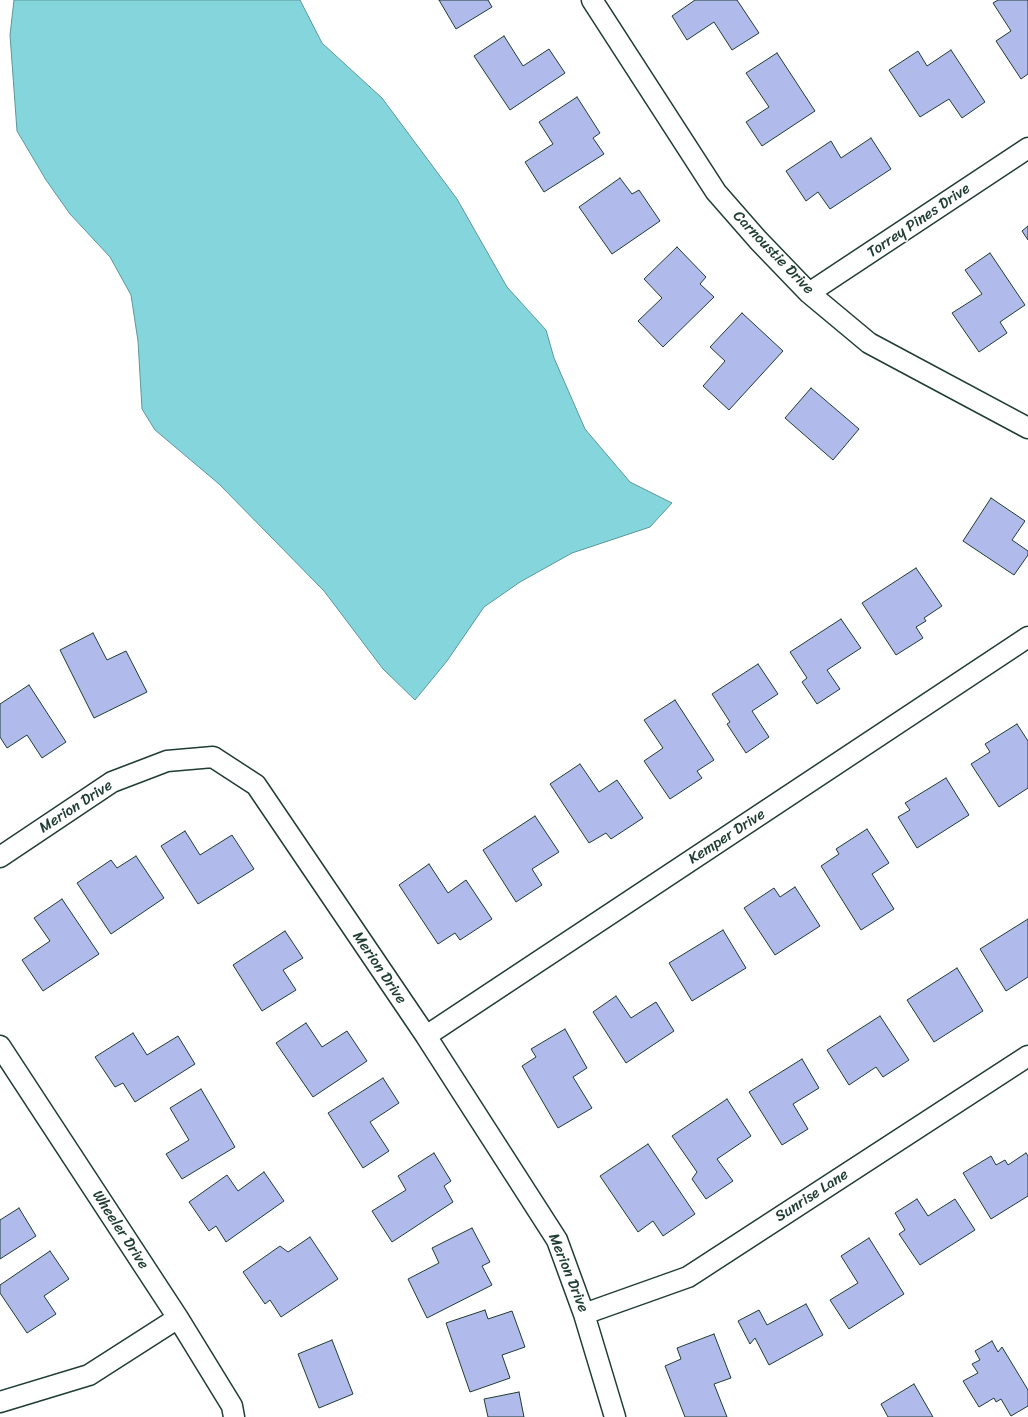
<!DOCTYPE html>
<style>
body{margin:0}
canvas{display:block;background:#fff}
</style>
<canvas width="1028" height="1417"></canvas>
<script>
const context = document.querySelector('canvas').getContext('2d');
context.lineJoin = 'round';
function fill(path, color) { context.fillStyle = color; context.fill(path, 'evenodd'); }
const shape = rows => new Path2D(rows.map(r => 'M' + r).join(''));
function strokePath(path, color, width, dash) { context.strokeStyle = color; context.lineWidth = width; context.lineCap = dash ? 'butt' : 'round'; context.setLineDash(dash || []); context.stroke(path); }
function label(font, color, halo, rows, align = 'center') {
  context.font = font + ' Sriracha,sans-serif'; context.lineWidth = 3; context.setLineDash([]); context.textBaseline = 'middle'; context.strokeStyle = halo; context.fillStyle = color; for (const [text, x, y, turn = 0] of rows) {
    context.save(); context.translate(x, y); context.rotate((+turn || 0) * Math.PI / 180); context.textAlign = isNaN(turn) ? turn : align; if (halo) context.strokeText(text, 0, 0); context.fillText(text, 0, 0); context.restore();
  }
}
const water = shape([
 [14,0,300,0,322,43,382,98,457,199,507,287,546,330,554,358,585,429,630,482,672,503,650,527,572,553,520,582,484,607,447,661,415,700,383,669,324,591,219,484,155,430,142,409,138,341,131,295,110,257,70,214,46,180,17,131,10,35,14,0]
]);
const building = shape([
 [439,0,488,0,492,7,456,29,439,0],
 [695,0,737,0,759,33,732,50,714,22,687,40,672,16,695,0],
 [998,0,1028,0,1028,74,1021,79,996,41,1011,31,993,3,998,0],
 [504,36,523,66,549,49,565,73,510,110,474,56,504,36],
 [951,50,985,102,962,118,949,99,920,117,889,70,918,51,927,66,951,50],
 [777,53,815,111,762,146,746,122,769,107,746,73,777,53],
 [577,97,600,133,593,138,604,154,544,192,525,162,553,144,539,122,577,97],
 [871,138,891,169,830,209,818,192,806,201,786,171,831,141,841,158,871,138],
 [620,178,632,194,639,190,660,221,612,254,579,207,620,178],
 [1028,226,1028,240,1022,231,1028,226],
 [677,247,706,277,700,284,714,297,663,347,638,321,662,298,644,279,677,247],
 [990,253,1025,305,1000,322,1007,333,979,352,952,313,982,294,965,270,990,253],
 [742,313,783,351,729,410,703,386,725,361,710,347,742,313],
 [811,388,859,429,833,460,785,418,811,388],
 [991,498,1025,521,1012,540,1028,551,1028,555,1014,575,963,541,991,498],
 [916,568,942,606,924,618,926,621,916,627,923,638,896,655,862,603,916,568],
 [841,619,861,648,827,670,840,689,817,704,802,682,807,678,790,652,841,619],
 [93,633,107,660,126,651,147,692,94,718,60,650,93,633],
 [758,664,778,694,752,711,769,737,746,753,727,724,730,722,712,694,758,664],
 [29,685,66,742,42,758,27,735,7,748,0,737,0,704,29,685],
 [675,700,714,760,697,771,702,778,670,799,644,761,663,748,644,720,675,700],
 [1017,724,1028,741,1028,788,999,807,971,764,990,752,985,744,1017,724],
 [580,764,599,792,617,780,643,818,611,839,606,833,589,843,550,784,580,764],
 [946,778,969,815,917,848,898,817,910,810,905,803,946,778],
 [535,816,559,852,532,869,542,885,516,902,483,850,535,816],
 [867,829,889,863,872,874,894,909,861,930,821,866,839,854,836,849,867,829],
 [185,831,200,855,232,835,254,869,198,904,161,846,185,831],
 [136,856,164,898,111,934,77,883,111,860,117,868,136,856],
 [429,864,448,893,466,880,492,919,460,940,455,933,438,944,399,885,429,864],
 [795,887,820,926,775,955,744,908,774,888,780,897,795,887],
 [62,899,99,954,43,991,22,960,50,941,34,918,62,899],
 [1028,919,1028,977,1006,991,980,949,1028,919],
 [723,930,746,968,692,1001,669,963,723,930],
 [285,931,303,958,283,970,296,990,262,1011,233,965,285,931],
 [957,968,983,1011,934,1042,907,1000,957,968],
 [616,996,631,1018,656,1002,674,1031,626,1063,593,1012,616,996],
 [880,1016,909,1060,883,1077,876,1067,849,1085,827,1050,880,1016],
 [306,1023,322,1047,347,1031,367,1061,313,1097,276,1043,306,1023],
 [565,1029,587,1068,573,1077,592,1108,558,1128,522,1066,536,1057,531,1049,565,1029],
 [133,1033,147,1055,178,1036,195,1064,135,1102,123,1083,115,1087,95,1057,133,1033],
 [802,1059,819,1088,793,1104,808,1129,782,1145,749,1092,802,1059],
 [383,1078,399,1103,370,1122,389,1151,363,1168,328,1113,383,1078],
 [201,1089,235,1147,182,1179,166,1154,189,1140,170,1108,201,1089],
 [727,1099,751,1136,717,1159,733,1181,706,1199,692,1179,697,1172,672,1136,727,1099],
 [648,1144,695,1214,663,1236,653,1221,638,1232,600,1176,648,1144],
 [434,1153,451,1181,444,1186,453,1202,392,1242,372,1211,406,1190,398,1176,434,1153],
 [1026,1153,1028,1156,1028,1196,991,1219,963,1173,991,1156,996,1165,1005,1160,1008,1165,1026,1153],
 [264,1172,284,1201,226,1242,216,1226,209,1231,189,1202,227,1175,238,1191,264,1172],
 [917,1199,928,1216,955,1199,975,1230,920,1265,899,1234,905,1230,895,1213,917,1199],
 [19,1208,36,1236,0,1259,0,1220,19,1208],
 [472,1228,490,1262,482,1266,492,1285,427,1318,408,1279,439,1263,432,1248,472,1228],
 [310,1237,338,1279,281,1317,270,1300,265,1304,243,1272,280,1246,288,1252,310,1237],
 [869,1238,904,1294,849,1329,830,1300,858,1283,841,1256,869,1238],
 [50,1251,69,1279,44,1296,56,1314,27,1333,0,1293,0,1285,50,1251],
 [806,1304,823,1335,769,1365,755,1338,750,1344,738,1321,759,1310,767,1325,806,1304],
 [485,1310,488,1319,512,1311,525,1347,502,1355,510,1378,470,1392,446,1323,485,1310],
 [714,1334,731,1378,714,1384,727,1417,685,1417,665,1366,681,1359,677,1348,714,1334],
 [332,1340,353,1394,319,1408,298,1354,332,1340],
 [992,1341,998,1352,1002,1347,1028,1390,1028,1406,1011,1416,1001,1399,996,1402,994,1398,979,1407,963,1381,978,1373,972,1364,980,1360,975,1351,992,1341],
 [914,1384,933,1417,888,1417,881,1404,914,1384],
 [519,1392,524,1417,488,1417,484,1399,519,1392]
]);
const minor = shape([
 [592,0,716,192,758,240,809,293,869,343,1028,428],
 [809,293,1028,148],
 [0,857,112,782,167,761,213,757,256,785,426,1036,557,1240,584,1314,615,1417],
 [426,1036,1028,637],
 [0,1046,178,1318,232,1406,234,1417],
 [584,1314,688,1277,1028,1056],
 [0,1402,89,1375,178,1318]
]);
const streetNames = [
 ["Torrey Pines Drive",919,221,-34],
 ["Carnoustie Drive",773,253,46],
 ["Merion Drive",76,807,-33],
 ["Kemper Drive",727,837,-33],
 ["Merion Drive",379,968,56],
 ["Sunrise Lane",812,1196,-33],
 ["Wheeler Drive",120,1230,57],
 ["Merion Drive",568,1273,68]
];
fill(water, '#84d5dc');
strokePath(water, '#5c9899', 1);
fill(building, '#b0bbec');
strokePath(building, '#1f3d34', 1);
strokePath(minor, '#1f3d34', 23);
strokePath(minor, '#fff', 20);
label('15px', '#1f3d34', '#fff', streetNames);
</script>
